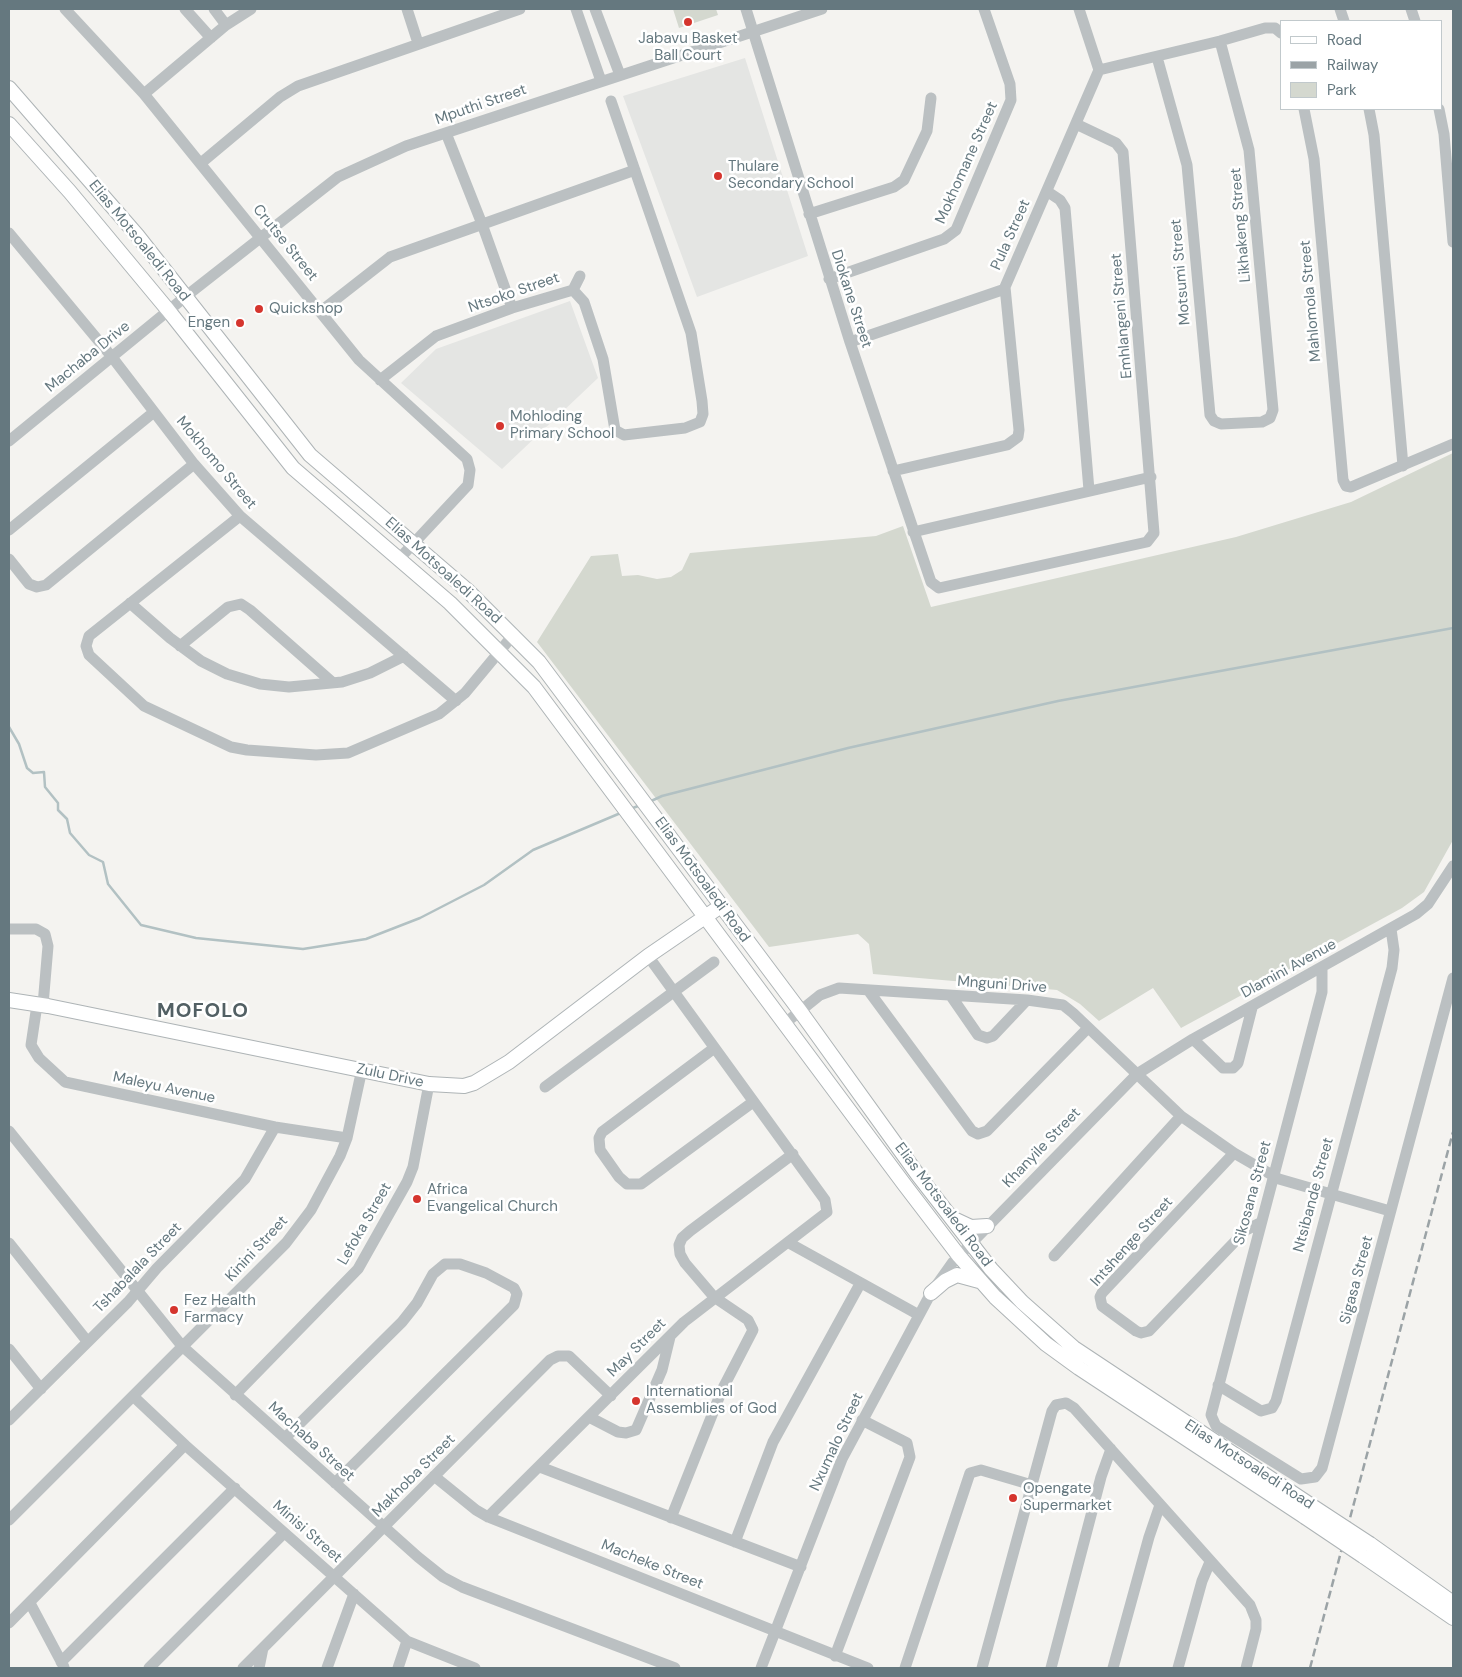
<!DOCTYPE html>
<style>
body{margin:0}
#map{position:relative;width:1462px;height:1677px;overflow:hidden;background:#f4f3f0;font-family:"DM Sans",sans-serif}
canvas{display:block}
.frame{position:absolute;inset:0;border:10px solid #65787f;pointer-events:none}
.legend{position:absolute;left:1280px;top:20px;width:162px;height:90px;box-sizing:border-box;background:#fff;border:1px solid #c1c9cc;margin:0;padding:6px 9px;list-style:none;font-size:15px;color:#65787f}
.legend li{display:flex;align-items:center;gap:10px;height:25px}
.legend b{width:25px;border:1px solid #c1c9cc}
</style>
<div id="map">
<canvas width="1462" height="1677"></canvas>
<div class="frame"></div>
<ul class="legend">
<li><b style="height:6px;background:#fff"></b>Road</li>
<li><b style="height:6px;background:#9ba3a6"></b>Railway</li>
<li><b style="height:14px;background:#d4d8cf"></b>Park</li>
</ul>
</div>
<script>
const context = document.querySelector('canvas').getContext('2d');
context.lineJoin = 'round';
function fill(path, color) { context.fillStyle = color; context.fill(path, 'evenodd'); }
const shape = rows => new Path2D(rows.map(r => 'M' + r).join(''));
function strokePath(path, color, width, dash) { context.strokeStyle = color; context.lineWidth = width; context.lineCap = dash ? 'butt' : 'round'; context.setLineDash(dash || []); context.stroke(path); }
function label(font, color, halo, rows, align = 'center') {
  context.font = font + ' "DM Sans",sans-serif'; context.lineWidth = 5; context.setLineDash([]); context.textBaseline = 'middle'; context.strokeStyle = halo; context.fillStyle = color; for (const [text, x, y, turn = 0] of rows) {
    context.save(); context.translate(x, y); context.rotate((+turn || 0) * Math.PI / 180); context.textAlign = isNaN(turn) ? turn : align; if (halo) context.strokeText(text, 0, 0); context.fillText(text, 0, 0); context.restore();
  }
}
const built = shape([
 [745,58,808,256,697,297,623,96],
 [570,301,598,378,502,469,401,383,436,349]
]);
const green = shape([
 [673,9,716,9,718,15,679,28],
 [1453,453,1453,840,1424,892,1402,908,1181,1028,1153,988,1099,1021,1080,1004,1057,990,873,974,869,944,858,934,769,947,537,642,591,556,618,554,622,576,638,575,657,579,671,577,682,570,690,553,876,536,903,526,931,607,1236,537,1351,502]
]);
const stream = shape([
 [9,727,19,744,27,768,33,773,44,772,45,787,58,803,58,810,67,819,70,833,89,855,103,862,108,884,141,925,196,938,303,949,366,939,420,918,484,885,533,850,623,812],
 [649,802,662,796,848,748,1058,701,1453,628],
 [630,809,641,805]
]);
const minor = shape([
 [65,9,144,94,359,360,467,459,470,470,468,485,399,559],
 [185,9,211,38],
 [214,9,226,25],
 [407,9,418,43],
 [576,9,601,81],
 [595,9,620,75],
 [746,9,850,342,931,582,939,588,1147,542,1154,533,1123,152,1116,143,1076,124],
 [1340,9,1344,21],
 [1411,9,1415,21],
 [1157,57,1187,165,1210,415,1214,421,1221,424,1262,422,1270,418,1273,410,1249,150,1220,41],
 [1099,70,1220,41,1265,28,1275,28,1281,33],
 [144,94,226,25,251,9],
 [1304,109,1314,159,1343,480,1346,486,1351,487,1453,444],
 [1369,109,1374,135,1403,466],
 [1439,109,1444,134,1453,242],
 [446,133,482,224,512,308],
 [201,163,280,97,298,86,520,9],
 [1048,192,1060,200,1065,208,1089,490],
 [809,214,894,187,904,180,927,131,931,98],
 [9,233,112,357,194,464,240,516,456,701],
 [829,279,944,239,956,230,1011,100,1010,84,984,9],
 [573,290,580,276],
 [321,311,390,257,635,170],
 [850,342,1005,289],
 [380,380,436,336,512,308,573,290,584,302,603,359,615,430,624,435,685,428,700,422,703,414,702,401,691,333,611,101],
 [9,441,185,297,338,177,406,146,822,9],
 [893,471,1007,445,1018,437,1019,430,1005,287,1099,70,1079,9],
 [240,516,89,636,86,646,89,655,144,706,231,747,247,750,316,755,348,753,439,714,465,693,514,634],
 [9,530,154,412],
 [913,532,1151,477],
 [9,559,29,584,37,587,46,585,194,464],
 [130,603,170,638,201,661,227,674,260,684,289,687,342,682,370,673,404,656],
 [180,646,228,607,241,604,250,610,333,683],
 [9,929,36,929,45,934,48,946,43,1005],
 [1322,968,1322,992,1211,1415,1216,1426,1301,1479,1315,1477,1322,1468,1453,978],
 [868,990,972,1131,978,1134,987,1131,1088,1028],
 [951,996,978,1035,987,1038,993,1036,1027,1000],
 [37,1005,31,1045,39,1058,65,1082,275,1127,347,1138],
 [784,1024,820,995,839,988,1027,1000,1063,1005,1073,1013,1181,1116,1234,1153,1279,1179,1390,1211],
 [1193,1039,1223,1068,1233,1068,1238,1063,1252,1008],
 [713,1049,602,1132,599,1138,600,1150,619,1177,627,1184,641,1184,753,1102],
 [545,1087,714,962],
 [9,1131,182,1346,418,1557,443,1577,462,1587,675,1668],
 [1234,1153,1102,1293,1100,1297,1102,1306,1136,1331,1141,1333,1149,1331,1246,1230,1260,1223],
 [9,1243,87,1341],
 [789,1243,919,1315],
 [1054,1256,1181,1116],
 [9,1349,41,1389],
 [1218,1385,1261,1411,1272,1408,1276,1401,1392,968,1394,950,1391,929],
 [235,1395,358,1269,407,1182,413,1167,429,1084],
 [133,1396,185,1445,407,1641,475,1668],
 [589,1417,618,1432,626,1433,636,1430,662,1370,670,1337],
 [9,1420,128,1302,157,1268,245,1179,275,1127],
 [285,1438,402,1322,417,1303,433,1274,445,1264,460,1264,486,1273,514,1288,517,1294,514,1305,335,1483],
 [540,1467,801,1567],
 [434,1476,476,1510,488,1517,868,1668],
 [488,1517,684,1322,827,1212,825,1200,648,956],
 [671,1518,722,1390,753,1330,748,1320,714,1297,685,1263,680,1254,679,1245,682,1238,690,1231,793,1154],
 [9,1520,286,1243,311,1210,340,1156,347,1138,362,1069],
 [735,1542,773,1442,860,1284],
 [30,1603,64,1667],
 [9,1623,185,1445],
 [835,1656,910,1457,907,1443,862,1420],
 [61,1662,235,1488],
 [149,1668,284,1533],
 [243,1668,550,1360,558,1356,569,1356,611,1396],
 [259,1668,263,1648],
 [327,1668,354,1594],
 [398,1668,407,1641],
 [761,1668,842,1459,931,1293,953,1262,1137,1074,1193,1039,1416,914,1428,904,1453,866],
 [905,1668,970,1473,981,1470,1032,1485],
 [982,1668,1052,1411,1056,1405,1066,1403,1074,1408,1250,1605,1256,1620,1256,1629,1246,1668],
 [1051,1668,1101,1477,1111,1449],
 [1113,1668,1149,1537,1160,1505],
 [1178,1668,1202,1581,1210,1562]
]);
const major = shape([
 [9,88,137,235,310,455,467,590,539,662,800,1011,918,1175,991,1269,1022,1302,1074,1348,1312,1506],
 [9,124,70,192,168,310,293,468,450,603,534,687,904,1184,959,1256,995,1297,1046,1344,1079,1368,1305,1517],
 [9,1000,48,1006,429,1084,464,1086,474,1083,509,1062,648,956,721,906],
 [954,1219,971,1227,987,1226],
 [931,1293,945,1281,957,1275,979,1281],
 [1370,1544,1453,1603],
 [1363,1556,1453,1618]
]);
const rail = shape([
 [1310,1668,1453,1132]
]);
const majorBridge = shape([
 [1312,1506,1370,1544],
 [1305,1517,1363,1556]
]);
const markers = [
 [688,22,5,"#d5352e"],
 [718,176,5,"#d5352e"],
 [259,309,5,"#d5352e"],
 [240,323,5,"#d5352e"],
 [500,426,5,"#d5352e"],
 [417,1199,5,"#d5352e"],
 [174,1310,5,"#d5352e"],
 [636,1401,5,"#d5352e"],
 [1013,1498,5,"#d5352e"]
];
const poiNames = [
 ["Jabavu Basket",688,39,"center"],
 ["Ball Court",688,56,"center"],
 ["Thulare",728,167],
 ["Secondary School",728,184],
 ["Quickshop",269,309],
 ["Engen",230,323,"right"],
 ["Mohloding",510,417],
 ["Primary School",510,434],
 ["Africa",427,1190],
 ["Evangelical Church",427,1207],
 ["Fez Health",184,1301],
 ["Farmacy",184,1318],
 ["International",646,1392],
 ["Assemblies of God",646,1409],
 ["Opengate",1023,1489],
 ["Supermarket",1023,1506]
];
const streetNames = [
 ["Mputhi Street",481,105,-19],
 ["Mokhomane Street",967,163,-66],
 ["Likhakeng Street",1241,225,-95],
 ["Pula Street",1011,235,-66],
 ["Elias Motsoaledi Road",139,241,51],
 ["Crutse Street",285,243,51],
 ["Motsumi Street",1181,272,-95],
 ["Ntsoko Street",514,293,-19],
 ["Diokane Street",851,299,72],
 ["Mahlomola Street",1311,301,-95],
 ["Emhlangeni Street",1122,316,-95],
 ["Machaba Drive",88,357,-39],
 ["Mokhomo Street",216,463,50],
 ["Elias Motsoaledi Road",443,571,42],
 ["Elias Motsoaledi Road",702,880,54],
 ["Dlamini Avenue",1289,969,-29],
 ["Mnguni Drive",1002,985,4],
 ["Zulu Drive",390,1076,12],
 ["Maleyu Avenue",164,1088,12],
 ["Khanyile Street",1042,1148,-46],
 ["Sikosana Street",1253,1193,-75],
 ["Ntsibande Street",1314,1195,-75],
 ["Elias Motsoaledi Road",943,1205,53],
 ["Lefoka Street",365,1224,-60],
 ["Intshenge Street",1132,1242,-48],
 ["Kinini Street",257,1249,-47],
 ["Tshabalala Street",138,1268,-46],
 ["Sigasa Street",1357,1280,-75],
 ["May Street",637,1348,-45],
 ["Machaba Street",311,1442,42],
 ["Nxumalo Street",837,1442,-65],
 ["Elias Motsoaledi Road",1249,1465,33],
 ["Makhoba Street",414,1476,-45],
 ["Minisi Street",307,1532,41],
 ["Macheke Street",652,1565,22]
];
const districtNames = [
 ["MOFOLO",203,1012]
];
fill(built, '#e4e5e3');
fill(green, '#d4d8cf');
strokePath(stream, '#b2c1c3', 2.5);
strokePath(major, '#aeb4b6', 16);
strokePath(minor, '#bbc0c2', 11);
strokePath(major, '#fff', 14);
strokePath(rail, '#9ba3a6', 2.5, [8, 4]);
strokePath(majorBridge, '#aeb4b6', 16, []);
strokePath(majorBridge, '#fff', 14);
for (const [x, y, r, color] of markers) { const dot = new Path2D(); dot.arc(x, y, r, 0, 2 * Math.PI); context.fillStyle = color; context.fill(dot); strokePath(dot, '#fff', 2); }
label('15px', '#65787f', '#fff', poiNames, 'left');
label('15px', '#65787f', '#fff', streetNames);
context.letterSpacing = '1px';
label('bold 20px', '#526064', '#fff', districtNames);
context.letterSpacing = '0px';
</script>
